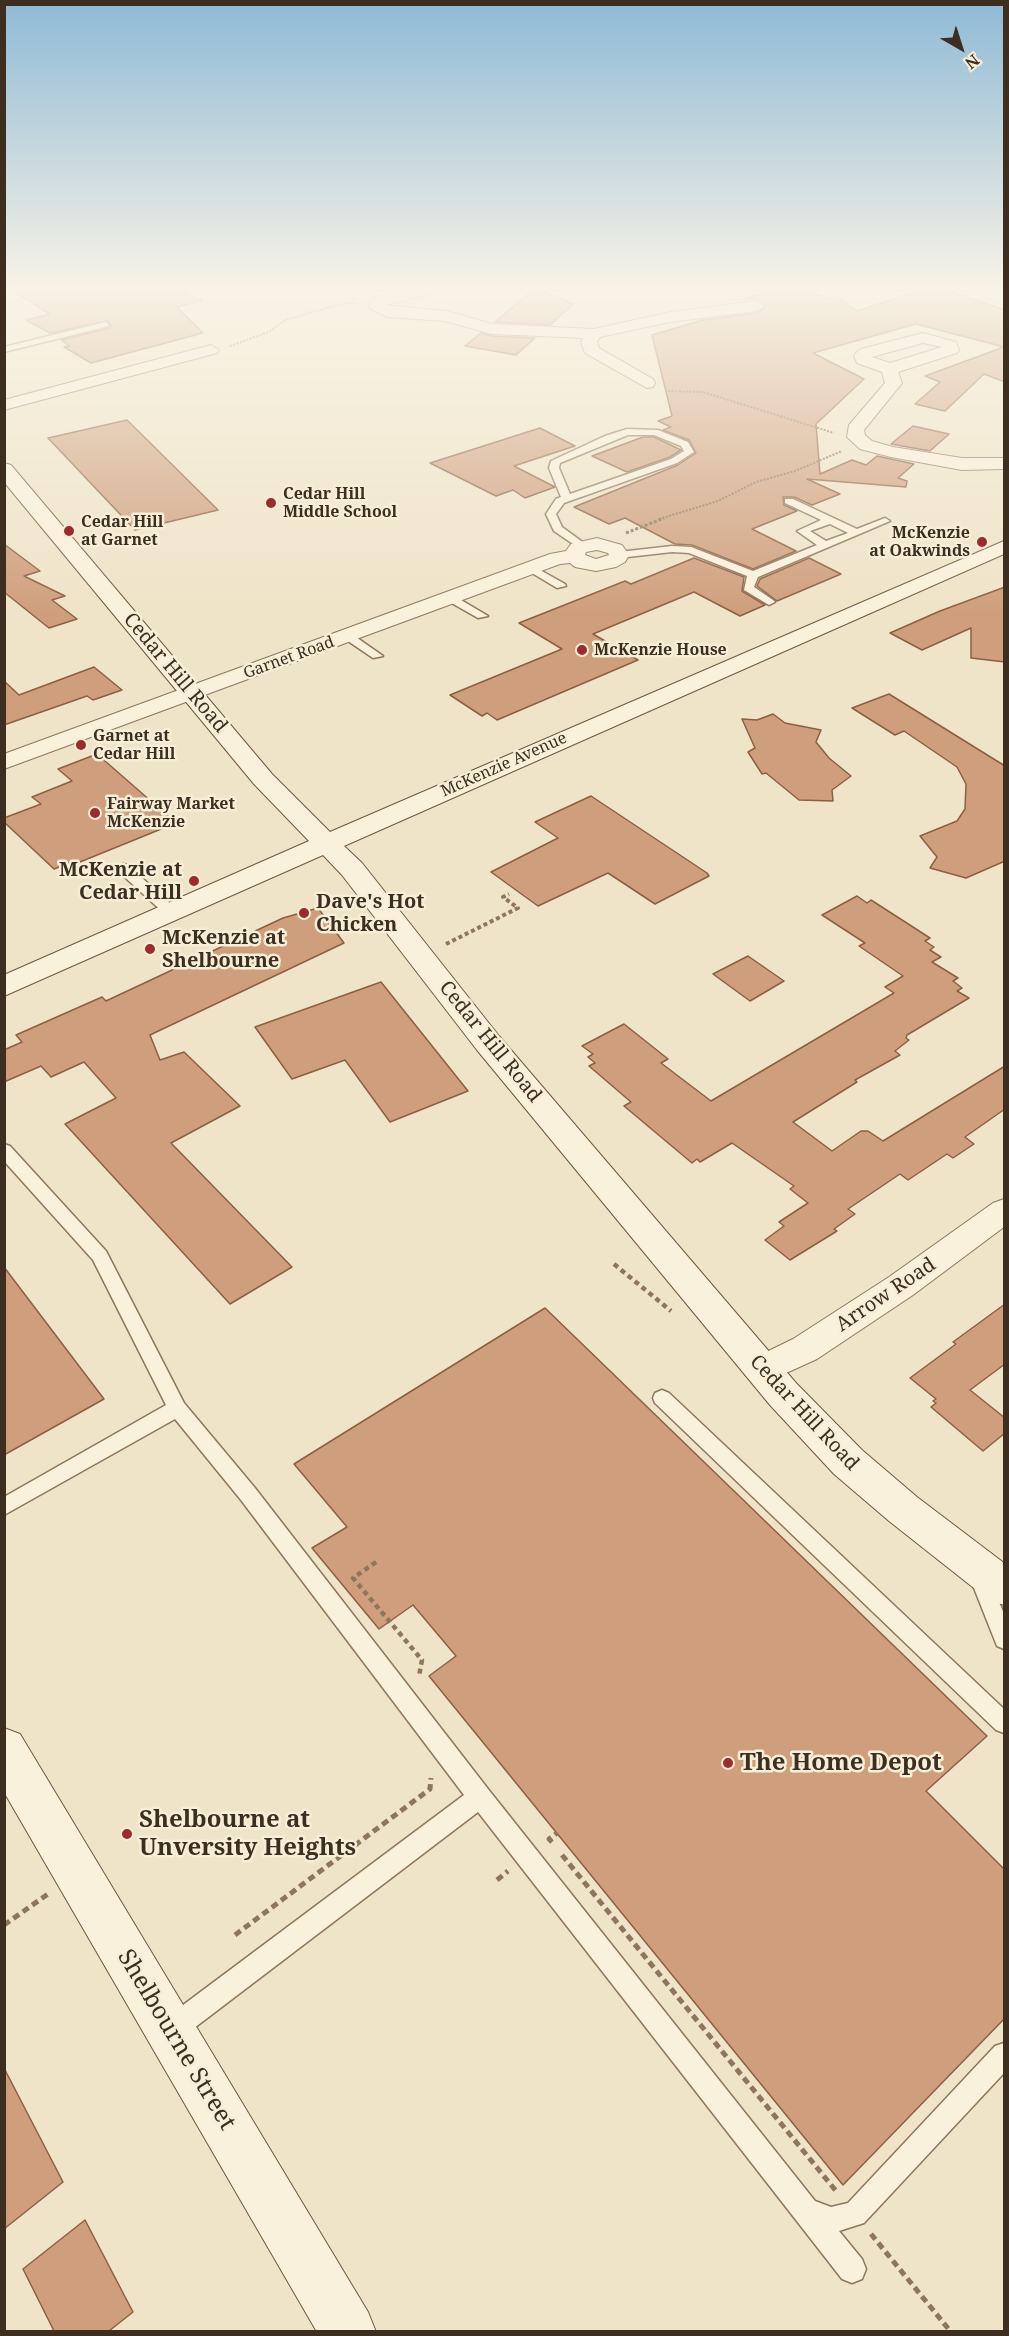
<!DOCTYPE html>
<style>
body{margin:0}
#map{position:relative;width:1009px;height:2336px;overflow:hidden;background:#f0e4c8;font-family:"Noto Serif",serif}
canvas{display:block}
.frame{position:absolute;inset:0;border:6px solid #3d2e20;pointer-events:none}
.north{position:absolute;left:931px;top:18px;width:60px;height:60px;-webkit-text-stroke:4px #f7eed8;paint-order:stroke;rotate:141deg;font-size:16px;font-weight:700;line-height:24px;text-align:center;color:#3d2e20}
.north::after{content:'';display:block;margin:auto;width:21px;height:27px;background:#3d2e20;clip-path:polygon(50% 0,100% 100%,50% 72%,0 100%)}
</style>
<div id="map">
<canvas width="1009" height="2336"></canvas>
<div class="frame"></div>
<div class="north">N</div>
</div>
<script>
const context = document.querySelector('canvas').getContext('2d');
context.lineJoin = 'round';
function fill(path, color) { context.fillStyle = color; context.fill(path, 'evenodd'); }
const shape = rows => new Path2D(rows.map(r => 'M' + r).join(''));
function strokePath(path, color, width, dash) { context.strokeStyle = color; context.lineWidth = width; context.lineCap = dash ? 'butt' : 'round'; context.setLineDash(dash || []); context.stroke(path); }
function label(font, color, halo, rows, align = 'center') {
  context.font = font + ' "Noto Serif",serif'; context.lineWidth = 5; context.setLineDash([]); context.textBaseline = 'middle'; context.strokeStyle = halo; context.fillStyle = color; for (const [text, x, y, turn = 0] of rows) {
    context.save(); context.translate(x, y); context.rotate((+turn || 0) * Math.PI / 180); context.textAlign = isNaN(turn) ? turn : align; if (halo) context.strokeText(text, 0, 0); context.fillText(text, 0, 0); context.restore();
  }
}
const building = shape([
 [4,285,168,285,202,301,177,307,203,333,91,363,64,347,70,346,61,340,110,328,111,326,108,321,50,333,26,320,50,314,4,285],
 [789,285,826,298,837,297,857,311,934,286,1005,310,1005,382,984,374,945,411,915,404,940,382,925,376,1004,347,916,324,813,353,864,379,816,424,820,474,852,460,866,465,877,456,914,464,898,478,907,481,906,487,807,479,840,494,812,505,794,497,783,497,784,505,797,511,752,529,796,551,753,569,692,545,675,544,625,518,609,524,574,507,678,465,696,453,689,440,663,430,671,427,658,421,672,416,652,335,703,320,757,313,765,308,765,304,757,299,743,299,789,285],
 [535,288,573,304,550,325,495,322,535,288],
 [481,333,492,336,535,338,516,355,465,346,481,333],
 [127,420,218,510,135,530,48,438,127,420],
 [913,426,949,434,930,451,891,444,913,426],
 [540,428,575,446,514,466,555,487,525,498,513,490,496,496,430,463,540,428],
 [643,437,654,437,681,450,670,457,627,472,592,456,643,437],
 [4,544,40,571,24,576,65,596,52,600,77,619,49,628,4,592,4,544],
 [694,558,744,577,742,591,765,605,740,616,694,592,593,634,638,660,497,720,487,713,482,716,450,695,562,649,519,623,625,581,631,584,694,558],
 [809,558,841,574,777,601,757,586,760,579,809,558],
 [1005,587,1005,662,971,658,971,628,922,650,890,633,940,611,1005,587],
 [94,667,122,690,93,700,87,696,4,725,4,681,19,695,94,667],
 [889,694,1005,766,1005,861,966,878,930,868,937,857,920,836,957,821,965,809,966,784,957,767,904,731,895,735,852,708,889,694],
 [773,714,785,723,821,730,816,742,829,758,851,776,832,790,833,801,799,800,766,773,762,774,748,752,755,748,742,719,757,720,773,714],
 [97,754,176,823,75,864,72,862,54,869,4,822,4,818,41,804,32,797,72,781,58,769,97,754],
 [591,796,707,873,709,876,655,904,608,873,538,906,491,872,558,838,535,822,591,796],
 [857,896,867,903,871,900,930,938,925,941,934,947,930,950,941,957,932,962,958,978,953,981,962,988,957,991,969,998,907,1035,906,1038,909,1040,895,1051,900,1055,855,1080,857,1082,793,1122,832,1151,861,1131,868,1131,883,1141,1005,1066,1005,1109,965,1137,974,1144,953,1158,947,1154,908,1180,900,1174,848,1209,855,1214,834,1229,837,1231,790,1260,765,1240,784,1226,779,1222,808,1203,790,1189,794,1186,732,1143,700,1162,697,1159,692,1163,624,1106,631,1102,589,1066,595,1063,588,1057,593,1054,582,1046,624,1024,668,1059,661,1063,711,1101,894,993,885,987,903,976,859,946,865,943,822,915,857,896],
 [318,908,344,943,150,1035,160,1060,184,1052,240,1106,171,1143,292,1267,230,1304,65,1124,116,1098,84,1062,51,1077,41,1066,4,1082,4,1050,22,1042,16,1035,102,997,106,1001,283,918,318,908],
 [748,956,784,981,750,1001,713,974,748,956],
 [381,982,468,1091,390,1122,345,1060,292,1079,255,1027,381,982],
 [4,1267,104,1399,4,1455,4,1267],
 [1005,1304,1005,1364,970,1390,1005,1418,1005,1433,983,1451,931,1407,936,1403,933,1401,936,1399,910,1378,956,1344,953,1342,1005,1304],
 [545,1308,987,1736,926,1791,1005,1870,1005,2018,843,2185,429,1676,456,1656,413,1605,379,1629,312,1548,347,1527,294,1464,545,1308],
 [4,2068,63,2182,4,2229,4,2068],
 [85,2220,133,2312,109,2331,54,2331,23,2269,85,2220]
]);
const pathFar4 = shape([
 [230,346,269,332,285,320,345,303,357,303],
 [665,391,703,392,834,433],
 [659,519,718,501,756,482,795,471,842,451]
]);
const pathFar3 = shape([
 [626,533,664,518]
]);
const pathFar2 = shape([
 [446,944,518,908,503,897,509,894]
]);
const pathFar1 = shape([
 [614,1264,671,1311],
 [376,1562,353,1578,422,1660,419,1676]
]);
const path = shape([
 [552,1842,549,1839,557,1833],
 [562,1855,836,2191],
 [497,1880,508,1871],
 [4,1925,48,1894],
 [235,1935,430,1789,431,1778],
 [871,2234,951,2332]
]);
const lane = shape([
 [106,322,109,326,4,352,4,347,106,322],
 [627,429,658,430,688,442,694,452,677,463,564,503,556,514,562,527,588,546,579,548,554,531,546,514,556,499,561,497,549,468,551,461,605,436,627,429],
 [628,435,654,435,681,446,684,451,671,459,570,494,559,468,560,463,628,435],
 [785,499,793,499,857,529,885,518,890,521,758,577,754,587,773,600,775,602,769,605,744,590,747,576,689,553,672,552,619,558,614,555,619,552,672,546,691,547,753,571,817,545,797,531,821,520,785,503,785,499],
 [830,524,848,533,826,541,810,531,830,524],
 [531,565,565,584,566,586,557,588,527,570,526,568,531,565],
 [448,597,456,597,488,616,478,618,448,601,448,597],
 [345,635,353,635,383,656,373,658,345,639,345,635],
 [123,864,128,865,177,910,177,916,167,916,118,871,118,865,123,864],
 [4,1144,10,1146,106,1251,184,1403,255,1488,488,1789,815,2201,831,2207,848,2203,995,2046,1004,2043,1004,2073,864,2223,839,2231,862,2259,866,2269,862,2279,852,2283,842,2279,478,1812,181,2038,172,2041,163,2038,160,2029,163,2020,464,1795,241,1500,175,1419,4,1515,4,1497,166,1405,93,1260,4,1161,4,1144],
 [662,1390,669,1393,1004,1709,1004,1733,996,1730,655,1403,653,1398,655,1393,662,1390],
 [980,1569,987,1572,1004,1614,1004,1649,997,1646,970,1578,973,1572,980,1569]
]);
const street = shape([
 [430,285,458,285,455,288,385,305,446,311,493,324,594,329,670,312,756,301,764,306,756,311,670,322,600,337,597,342,599,348,653,379,655,383,653,387,647,388,585,353,581,342,583,338,492,334,445,321,387,317,368,307,374,298,430,285],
 [974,285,1004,286,1004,294,977,288,974,285],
 [923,333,956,342,959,350,957,353,898,372,902,383,864,430,865,435,872,441,893,447,962,458,1004,458,1004,469,962,470,891,457,860,449,847,437,849,425,885,383,882,372,857,363,854,356,856,353,861,349,923,333],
 [923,343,942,347,890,363,872,357,923,343],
 [211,345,219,350,217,353,4,410,4,400,211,345],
 [597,538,622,545,629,555,625,562,616,567,596,571,575,567,570,563,560,564,4,769,4,754,550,554,566,551,571,544,597,538],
 [597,550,608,553,609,555,596,559,585,555,586,552,597,550],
 [1004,1199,1004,1227,913,1295,817,1359,762,1384,750,1380,744,1370,750,1360,793,1339,889,1277,993,1203,1004,1199]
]);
const secondary = shape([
 [4,463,11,465,272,774,330,832,1004,541,1004,554,344,846,362,863,499,1036,796,1383,862,1450,917,1497,1004,1563,1004,1605,989,1600,889,1521,834,1474,770,1405,477,1050,342,875,323,855,4,996,4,975,309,841,254,784,4,482,4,463],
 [4,1728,20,1734,368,2312,376,2332,317,2332,4,1792,4,1728]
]);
const markers = [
 [271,503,6,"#9e2a2b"],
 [69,531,6,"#9e2a2b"],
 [982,542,6,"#9e2a2b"],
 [582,650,6,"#9e2a2b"],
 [81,745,6,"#9e2a2b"],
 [95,813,6,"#9e2a2b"],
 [194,881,6,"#9e2a2b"],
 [304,913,6,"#9e2a2b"],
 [150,949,6,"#9e2a2b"],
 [728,1763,6,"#9e2a2b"],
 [127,1834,6,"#9e2a2b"]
];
const farPoinames = [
 ["Cedar Hill",283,494],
 ["Middle School",283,512],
 ["Cedar Hill",81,522],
 ["at Garnet",81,540],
 ["McKenzie",970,533,"right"],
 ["at Oakwinds",970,551,"right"],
 ["McKenzie House",594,650],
 ["Garnet at",93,736],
 ["Cedar Hill",93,754],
 ["Fairway Market",107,804],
 ["McKenzie",107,822]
];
const farStreetnames = [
 ["Garnet Road",289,658,-20],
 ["McKenzie Avenue",504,765,-24]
];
const streetNames = [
 ["Cedar Hill Road",175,673,50],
 ["Cedar Hill Road",490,1042,51],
 ["Arrow Road",886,1295,-34],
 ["Cedar Hill Road",804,1413,47]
];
const poiNames = [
 ["McKenzie at",182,870,"right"],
 ["Cedar Hill",182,893,"right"],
 ["Dave's Hot",316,902],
 ["Chicken",316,925],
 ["McKenzie at",162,938],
 ["Shelbourne",162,961]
];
const nearPoinames = [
 ["The Home Depot",740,1763],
 ["Shelbourne at",139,1820],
 ["Unversity Heights",139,1848]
];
const nearStreetnames = [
 ["Shelbourne Street",176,2040,59]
];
fill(building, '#cf9f7d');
strokePath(building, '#8d5f41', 1.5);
strokePath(lane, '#8d765c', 3);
strokePath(street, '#8d765c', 2);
strokePath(secondary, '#6f573f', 2);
strokePath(pathFar4, '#8d765c', 2, [2, 1.5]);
strokePath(pathFar3, '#8d765c', 3, [3, 2]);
strokePath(pathFar2, '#8d765c', 4, [4, 3]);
strokePath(pathFar1, '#8d765c', 4.5, [5, 4]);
strokePath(path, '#8d765c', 5, [7, 4.5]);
fill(lane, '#faf1dc');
fill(street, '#faf1dc');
fill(secondary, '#faf1dc');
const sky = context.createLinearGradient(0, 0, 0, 612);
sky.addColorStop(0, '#8fbad6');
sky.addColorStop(0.47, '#f8f3e6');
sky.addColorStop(1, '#f8f3e600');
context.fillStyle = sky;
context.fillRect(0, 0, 1009, 612);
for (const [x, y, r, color] of markers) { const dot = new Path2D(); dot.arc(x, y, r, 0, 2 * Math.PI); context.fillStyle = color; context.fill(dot); strokePath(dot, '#f7eed8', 2); }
label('bold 16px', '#3d2e20', '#f7eed8', farPoinames, 'left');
label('16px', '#3d2e20', '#f7eed8', farStreetnames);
label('20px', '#3d2e20', '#f7eed8', streetNames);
label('bold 20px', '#3d2e20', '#f7eed8', poiNames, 'left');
label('bold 24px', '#3d2e20', '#f7eed8', nearPoinames, 'left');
label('24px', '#3d2e20', '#f7eed8', nearStreetnames);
</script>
